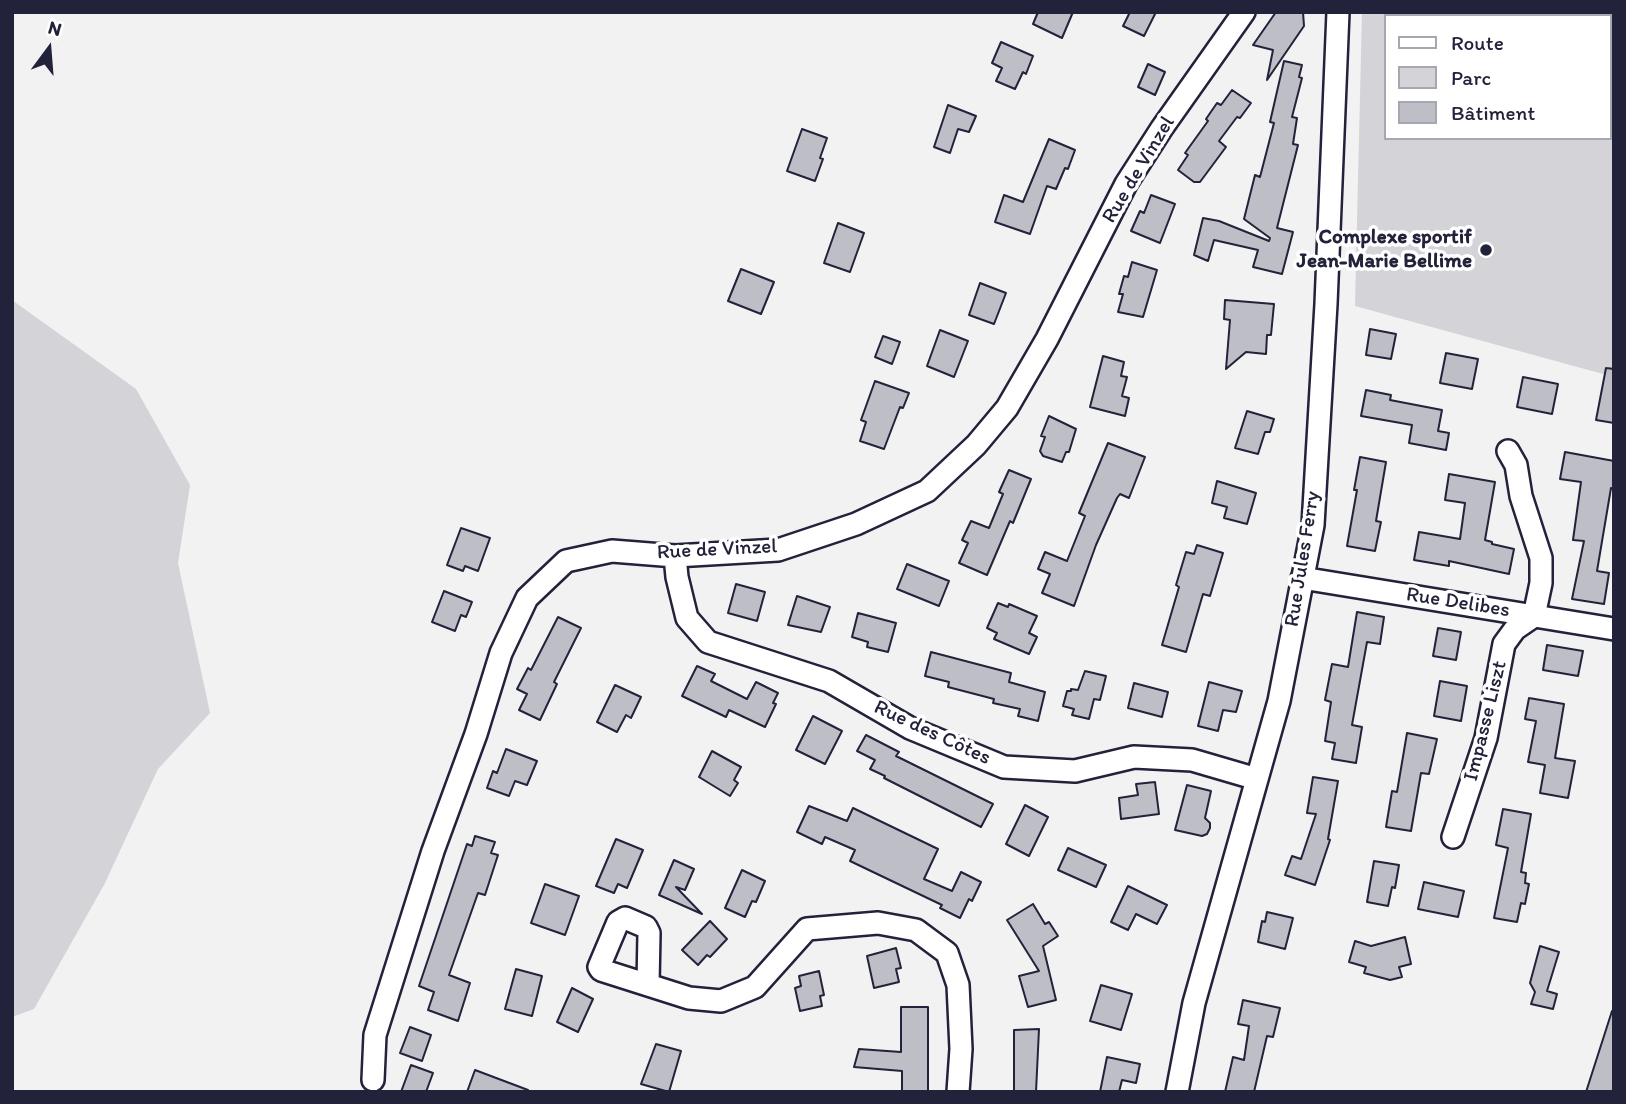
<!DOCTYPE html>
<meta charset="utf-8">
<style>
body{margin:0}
#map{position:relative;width:1626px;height:1104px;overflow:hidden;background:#f2f2f3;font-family:Itim,sans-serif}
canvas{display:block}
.frame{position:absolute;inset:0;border:14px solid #22223b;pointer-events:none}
.legend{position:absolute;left:1384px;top:14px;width:228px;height:126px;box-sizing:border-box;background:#fff;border:2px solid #a7a7b1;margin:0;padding:9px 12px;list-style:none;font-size:21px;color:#22223b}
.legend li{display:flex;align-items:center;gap:14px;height:35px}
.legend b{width:35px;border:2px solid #a7a7b1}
.north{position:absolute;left:14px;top:14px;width:70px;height:70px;-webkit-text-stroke:5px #fff;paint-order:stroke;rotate:16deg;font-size:19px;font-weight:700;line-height:28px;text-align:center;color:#22223b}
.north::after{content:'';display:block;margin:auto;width:24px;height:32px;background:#22223b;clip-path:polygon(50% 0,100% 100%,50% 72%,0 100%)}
</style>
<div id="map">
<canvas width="1626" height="1104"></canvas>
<div class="frame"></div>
<ul class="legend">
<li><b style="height:9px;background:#fff"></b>Route</li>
<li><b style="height:19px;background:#d3d3d8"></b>Parc</li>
<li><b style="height:19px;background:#bebec6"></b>Bâtiment</li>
</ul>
<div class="north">N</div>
</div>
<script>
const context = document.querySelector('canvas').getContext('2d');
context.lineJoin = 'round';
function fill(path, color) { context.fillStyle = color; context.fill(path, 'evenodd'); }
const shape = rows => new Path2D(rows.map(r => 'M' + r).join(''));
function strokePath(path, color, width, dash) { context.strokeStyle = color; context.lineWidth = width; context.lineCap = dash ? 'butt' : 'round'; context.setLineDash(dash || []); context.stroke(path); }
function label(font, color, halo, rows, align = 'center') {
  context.font = font + ' Itim,sans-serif'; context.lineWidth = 7; context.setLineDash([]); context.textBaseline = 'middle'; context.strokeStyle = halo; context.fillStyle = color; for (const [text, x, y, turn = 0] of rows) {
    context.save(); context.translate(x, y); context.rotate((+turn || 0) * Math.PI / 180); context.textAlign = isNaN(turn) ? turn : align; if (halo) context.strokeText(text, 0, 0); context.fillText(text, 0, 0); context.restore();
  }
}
const green = shape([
 [1362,12,1614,12,1614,377,1355,306],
 [1386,16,1610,16,1610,138,1386,138],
 [12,300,136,389,190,485,178,563,210,713,158,769,104,885,34,1009,12,1017]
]);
const building = shape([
 [1038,12,1073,12,1062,38,1033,24,1038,12],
 [1130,12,1156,12,1144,36,1123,26,1130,12],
 [1276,12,1303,12,1304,26,1267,80,1273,50,1253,45,1276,12],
 [1001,42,1033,56,1026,74,1023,72,1015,89,996,81,1002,68,992,63,1001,42],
 [1284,61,1302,65,1299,77,1302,78,1292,117,1297,118,1293,144,1298,145,1277,228,1293,232,1282,274,1253,267,1258,250,1214,240,1208,261,1194,255,1203,218,1219,221,1269,241,1270,238,1244,219,1255,175,1260,177,1274,123,1270,122,1284,61],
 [1148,64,1165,72,1155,95,1138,87,1148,64],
 [1232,90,1251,103,1240,118,1237,117,1219,141,1226,147,1200,182,1194,182,1178,170,1188,155,1185,153,1208,121,1206,119,1217,103,1221,105,1232,90],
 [948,105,976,116,969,132,958,129,950,153,934,147,948,105],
 [802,129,827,138,820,158,823,159,815,181,787,171,802,129],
 [1049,139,1075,150,1068,169,1065,168,1056,189,1047,186,1030,234,995,222,1004,195,1023,202,1049,139],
 [1151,195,1175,204,1160,243,1131,231,1140,211,1144,213,1151,195],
 [838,223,864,233,850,272,824,263,838,223],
 [1132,262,1157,270,1143,317,1118,312,1123,294,1119,294,1124,276,1128,277,1132,262],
 [741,269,774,282,761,314,728,301,741,269],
 [980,283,1006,293,994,324,969,315,980,283],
 [1225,300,1274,304,1271,335,1267,335,1266,354,1246,352,1226,369,1230,320,1224,319,1225,300],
 [1370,329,1396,334,1391,359,1366,355,1370,329],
 [940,330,968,341,954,377,927,366,940,330],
 [883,336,900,342,892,364,875,357,883,336],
 [1446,353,1478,359,1472,389,1440,383,1446,353],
 [1103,356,1124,362,1121,376,1127,377,1122,396,1129,398,1125,416,1090,407,1103,356],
 [1606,368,1614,369,1614,423,1596,420,1606,368],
 [1523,377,1558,384,1552,414,1517,407,1523,377],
 [875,381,909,393,903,408,900,407,884,449,860,441,866,422,861,420,875,381],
 [1366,390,1391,395,1390,400,1442,410,1438,431,1449,433,1446,450,1409,443,1412,425,1361,416,1366,390],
 [1247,411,1274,419,1270,432,1265,432,1258,454,1235,448,1247,411],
 [1049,416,1076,429,1069,452,1066,452,1062,462,1043,456,1040,451,1045,437,1041,436,1049,416],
 [1108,443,1145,457,1129,498,1120,494,1117,498,1096,545,1074,606,1042,593,1050,574,1038,569,1045,552,1067,561,1085,516,1079,513,1108,443],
 [1565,452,1614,461,1614,489,1611,488,1597,571,1609,573,1604,604,1572,599,1584,541,1573,540,1581,482,1560,479,1565,452],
 [1360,457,1386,462,1376,521,1381,522,1375,551,1347,546,1357,490,1354,490,1360,457],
 [1009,470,1031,479,1013,523,1010,521,987,575,959,563,968,543,962,540,971,521,989,528,1003,494,999,492,1009,470],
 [1449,474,1495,482,1485,540,1492,542,1492,544,1514,549,1509,574,1449,561,1449,566,1414,560,1419,532,1460,539,1465,503,1445,500,1449,474],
 [1217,481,1256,493,1247,524,1224,518,1227,507,1212,503,1217,481],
 [461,528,490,538,478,571,465,566,463,571,447,565,461,528],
 [1197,545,1223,553,1210,596,1203,594,1186,652,1162,645,1179,587,1176,585,1186,552,1194,554,1197,545],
 [907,564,949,581,939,606,897,589,907,564],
 [736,584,765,592,757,621,728,613,736,584],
 [444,591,472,602,466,617,461,615,455,631,432,622,444,591],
 [797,596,830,607,821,632,788,625,797,596],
 [998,603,1008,607,1009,604,1037,616,1029,633,1037,637,1029,654,994,639,997,633,987,628,998,603],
 [1357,612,1384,617,1380,644,1367,642,1352,725,1362,727,1356,763,1332,759,1335,743,1325,741,1331,702,1325,700,1332,664,1348,667,1357,612],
 [858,613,896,623,888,652,867,647,868,642,852,637,858,613],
 [558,617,581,628,554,682,557,684,540,720,519,710,527,694,517,689,528,668,531,670,558,617],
 [1438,628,1461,632,1456,660,1433,656,1438,628],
 [1547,645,1583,651,1578,676,1543,670,1547,645],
 [931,652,1011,673,1009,682,1045,692,1038,721,1018,716,1020,709,993,703,994,699,948,687,949,682,925,676,931,652],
 [697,666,715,674,711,681,747,699,756,682,778,693,773,703,776,704,765,727,729,710,726,717,682,696,697,666],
 [1085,671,1106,676,1100,700,1094,699,1089,719,1072,715,1074,709,1063,706,1067,691,1071,691,1071,689,1078,690,1085,671],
 [1440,681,1467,686,1461,721,1434,716,1440,681],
 [1209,682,1242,691,1236,712,1223,710,1218,731,1198,726,1209,682],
 [1134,683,1168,692,1162,717,1128,708,1134,683],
 [615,685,641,697,631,718,626,715,617,732,597,722,615,685],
 [1529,698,1564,704,1555,758,1575,761,1568,798,1540,793,1545,765,1528,762,1536,721,1525,719,1529,698],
 [813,716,842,731,825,764,796,750,813,716],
 [1407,733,1437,739,1429,774,1421,773,1411,831,1386,827,1392,791,1397,792,1407,733],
 [866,735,899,752,896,756,993,804,981,827,884,778,885,776,870,769,875,760,857,751,866,735],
 [506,749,537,761,527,785,515,781,509,796,487,788,493,771,497,773,506,749],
 [712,751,741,767,734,780,738,783,730,796,699,777,712,751],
 [1313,777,1338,781,1328,839,1330,840,1315,885,1285,875,1292,856,1301,859,1316,814,1307,813,1313,777],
 [1155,782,1159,814,1121,819,1119,798,1138,795,1136,784,1155,782],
 [1187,785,1211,791,1205,818,1210,823,1210,828,1207,834,1202,836,1175,830,1187,785],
 [1025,805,1048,817,1029,856,1006,844,1025,805],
 [809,806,847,821,853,808,938,849,924,879,952,891,961,872,981,882,972,901,969,899,960,918,940,908,942,905,850,861,855,850,825,837,822,844,797,832,809,806],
 [1503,809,1531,814,1521,872,1526,873,1525,883,1529,884,1525,904,1521,903,1517,922,1494,918,1508,848,1496,845,1503,809],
 [475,836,495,842,491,853,498,855,485,895,478,893,449,975,470,983,458,1021,428,1010,434,992,419,986,467,844,472,846,475,836],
 [616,839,643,850,627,888,618,884,614,893,596,886,616,839],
 [1068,848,1106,865,1096,887,1058,870,1068,848],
 [674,860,694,869,685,890,676,887,702,914,659,895,674,860],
 [1374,861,1399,865,1395,888,1392,887,1388,906,1367,902,1374,861],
 [742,870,765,881,756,902,752,901,745,917,725,908,742,870],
 [1424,882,1464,891,1458,917,1418,909,1424,882],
 [545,884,579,896,565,935,531,923,545,884],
 [1128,886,1167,905,1157,924,1136,914,1128,930,1111,922,1128,886],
 [1033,904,1045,924,1049,922,1058,936,1043,946,1056,1000,1028,1007,1019,976,1039,971,1007,920,1033,904],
 [1267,912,1293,918,1285,949,1258,942,1262,921,1265,922,1267,912],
 [710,921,727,939,710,957,707,955,698,965,682,950,710,921],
 [1405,937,1411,964,1399,967,1402,977,1390,980,1364,973,1366,967,1349,962,1355,941,1371,946,1405,937],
 [1540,946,1559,952,1547,991,1557,994,1553,1009,1531,1004,1535,992,1530,983,1540,946],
 [896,948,901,968,896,969,899,982,874,988,867,956,896,948],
 [516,969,542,976,532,1016,505,1009,516,969],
 [819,971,824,995,820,996,822,1006,800,1011,795,988,801,986,799,976,819,971],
 [1101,985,1132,994,1121,1030,1090,1021,1101,985],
 [572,988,593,999,578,1032,557,1022,572,988],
 [1243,1000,1280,1008,1273,1037,1267,1036,1254,1092,1225,1092,1233,1057,1244,1060,1249,1026,1238,1024,1243,1000],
 [901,1007,928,1007,928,1092,902,1092,902,1071,854,1067,859,1049,901,1052,901,1007],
 [1612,1011,1614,1011,1614,1092,1586,1092,1612,1011],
 [410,1027,431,1035,422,1061,400,1053,410,1027],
 [1039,1029,1036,1092,1014,1092,1014,1030,1039,1029],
 [656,1044,681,1051,669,1092,641,1084,656,1044],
 [1107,1057,1140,1064,1136,1083,1122,1080,1119,1092,1100,1092,1107,1057],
 [411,1065,433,1073,426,1092,401,1092,411,1065],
 [475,1070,528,1090,528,1092,467,1092,475,1070]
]);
const minor = shape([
 [675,556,677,577,687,618,708,642,829,681,910,728,1004,767,1075,771,1134,757,1192,760,1257,779],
 [1302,578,1614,629],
 [1453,837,1486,738,1504,644,1515,629,1534,616,1541,583,1541,558,1521,496,1516,465,1508,451],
 [648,985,649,933,646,927,625,918,618,922,599,967,601,970,689,998,721,1001,755,987,807,929,878,923,916,930,947,953,958,985,961,1049,958,1092],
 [373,1080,375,1035,433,851,476,734,501,653,527,598,566,561,612,551,675,556,778,550,856,524,927,491,976,445,1007,408,1047,339,1126,184,1162,128,1244,12],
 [1177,1092,1194,1003,1279,701,1313,525,1326,304,1338,12]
]);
const markers = [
 [1486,250,7,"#22223b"]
];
const streetNames = [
 ["Rue de Vinzel",1139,170,-59],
 ["Rue de Vinzel",717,550,-3],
 ["Rue Jules Ferry",1303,559,-81],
 ["Rue Delibes",1458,603,9],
 ["Impasse Liszt",1486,721,-76],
 ["Rue des Côtes",932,733,25]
];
const poiNames = [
 ["Complexe sportif",1472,238],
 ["Jean-Marie Bellime",1472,262]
];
fill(green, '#d3d3d8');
fill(building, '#bebec6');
strokePath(building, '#22223b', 2);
strokePath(minor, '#22223b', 26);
strokePath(minor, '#fff', 21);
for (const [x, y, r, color] of markers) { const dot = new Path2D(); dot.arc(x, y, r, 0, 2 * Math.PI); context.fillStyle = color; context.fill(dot); strokePath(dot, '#fff', 2.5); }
label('21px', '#22223b', '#fff', streetNames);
label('bold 21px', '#22223b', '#fff', poiNames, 'right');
</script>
